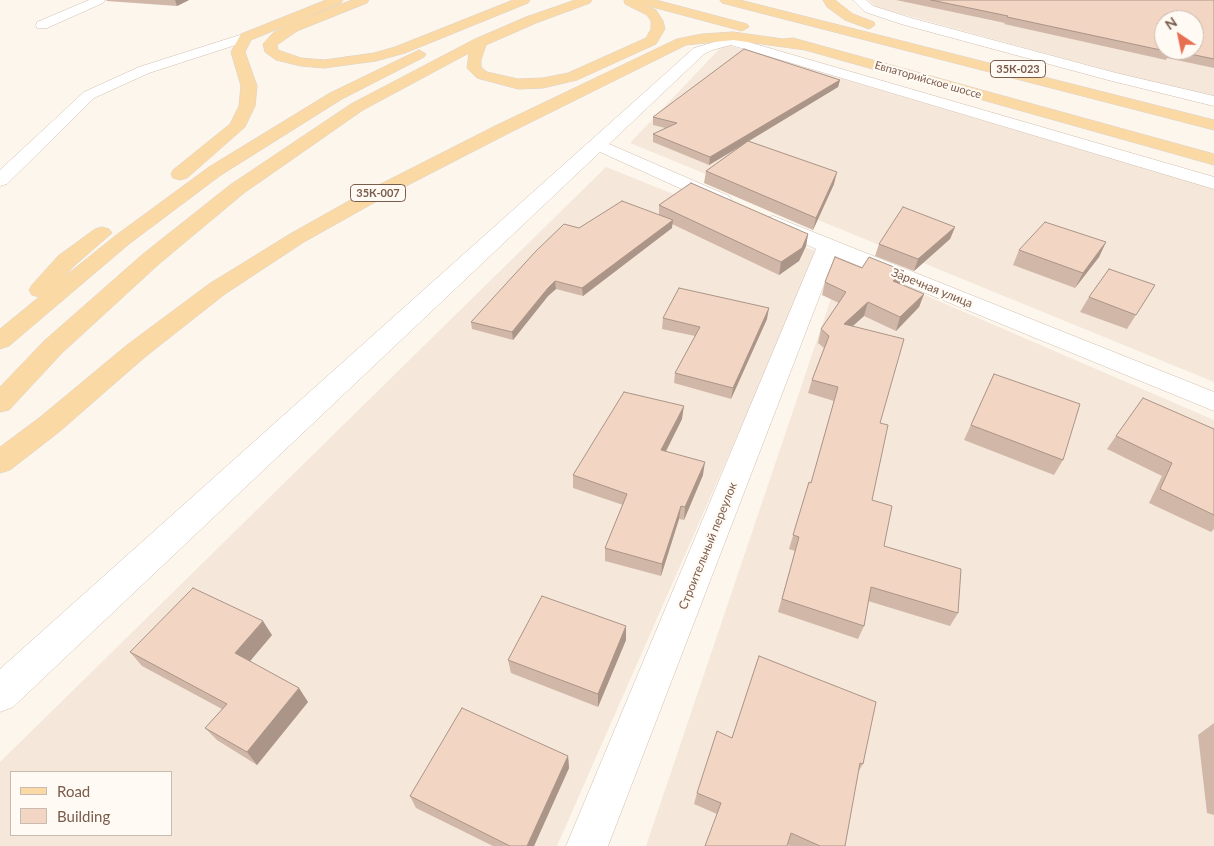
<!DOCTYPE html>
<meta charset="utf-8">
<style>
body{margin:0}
#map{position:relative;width:1214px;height:846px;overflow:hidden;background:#fdf6ec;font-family:Lato,sans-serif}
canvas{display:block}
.legend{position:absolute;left:10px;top:771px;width:162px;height:65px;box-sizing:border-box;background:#fffaf3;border:1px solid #cabbb1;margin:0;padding:6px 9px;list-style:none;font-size:15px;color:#7a5c4d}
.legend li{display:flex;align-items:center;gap:10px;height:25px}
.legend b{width:25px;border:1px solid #cabbb1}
.north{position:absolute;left:1154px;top:10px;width:50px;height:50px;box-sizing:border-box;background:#fffaf3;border:1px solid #cabbb1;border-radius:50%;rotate:326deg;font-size:14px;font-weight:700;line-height:20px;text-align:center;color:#7a5c4d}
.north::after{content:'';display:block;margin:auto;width:18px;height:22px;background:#e76f51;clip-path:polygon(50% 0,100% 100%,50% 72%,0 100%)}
</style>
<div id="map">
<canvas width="1214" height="846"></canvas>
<ul class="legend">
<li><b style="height:6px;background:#fbd9a5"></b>Road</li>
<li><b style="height:14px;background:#f3d5c3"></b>Building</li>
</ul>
<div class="north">N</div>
</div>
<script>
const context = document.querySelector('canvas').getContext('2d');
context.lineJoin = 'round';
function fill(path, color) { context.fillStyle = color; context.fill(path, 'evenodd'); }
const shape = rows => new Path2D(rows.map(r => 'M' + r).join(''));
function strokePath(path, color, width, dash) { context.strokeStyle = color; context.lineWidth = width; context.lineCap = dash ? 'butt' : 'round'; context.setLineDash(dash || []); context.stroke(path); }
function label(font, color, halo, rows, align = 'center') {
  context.font = font + ' Lato,sans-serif'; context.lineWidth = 4.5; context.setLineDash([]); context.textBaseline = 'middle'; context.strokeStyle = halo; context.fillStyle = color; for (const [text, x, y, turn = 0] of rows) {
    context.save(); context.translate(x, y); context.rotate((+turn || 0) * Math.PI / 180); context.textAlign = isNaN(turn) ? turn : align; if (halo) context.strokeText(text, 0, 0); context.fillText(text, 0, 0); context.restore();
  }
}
const residential = shape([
 [868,0,1214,0,1214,96,1147,81,894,12,876,7],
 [1164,20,1194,20,1194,50,1164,50],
 [724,44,1214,189,1214,382,630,143],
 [606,167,818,252,557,846,0,846,0,762],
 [11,772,171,772,171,835,11,835],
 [844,260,1214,420,1214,846,646,846]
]);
const minor = shape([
 [89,0,105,0,103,3,47,28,37,28,36,25,37,22,89,0],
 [853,0,866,0,873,6,911,18,1116,73,1214,96,1214,106,1108,80,901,24,865,12,853,0],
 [246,33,251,34,253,37,251,40,149,73,94,98,7,184,0,186,0,170,84,92,139,67,246,33],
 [731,37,1214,177,1214,189,731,45,712,50,704,54,609,144,729,196,732,200,729,204,722,206,715,204,600,152,13,707,0,712,0,669,694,48,731,37],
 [773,216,1214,392,1214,411,835,256,608,846,566,846,816,249,766,226,763,222,766,218,773,216]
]);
const major = shape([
 [326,0,343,0,341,3,251,40,245,52,257,86,255,106,245,127,187,178,180,180,173,178,171,174,173,170,230,124,239,106,241,86,231,52,241,34,326,0],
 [352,0,369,0,367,3,297,31,277,45,278,50,301,58,324,60,374,53,395,47,513,0,530,0,528,3,405,53,376,61,324,68,301,66,276,60,265,52,263,44,273,33,287,25,352,0],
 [575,0,592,0,590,3,536,23,486,45,481,60,481,67,487,72,518,79,543,78,568,73,646,38,651,29,651,21,647,15,625,4,624,0,656,0,747,24,749,27,742,31,645,5,656,10,663,21,665,29,656,44,577,80,543,88,518,89,477,78,467,68,469,53,363,110,244,193,159,264,62,353,9,410,0,412,0,387,44,341,143,254,230,185,351,104,475,39,526,17,575,0],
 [720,0,740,0,1214,120,1214,130,722,3,720,0],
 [823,0,835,0,853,14,874,22,875,25,869,29,845,20,827,7,823,0],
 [733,32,783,39,793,38,1214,154,1214,165,805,50,733,40,686,45,507,134,377,201,304,242,225,294,145,357,59,432,10,470,0,473,0,447,39,418,127,345,209,284,290,234,363,193,495,126,677,39,702,34,733,32],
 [419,50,426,54,424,57,342,99,221,175,129,244,9,346,0,349,0,329,39,297,32,295,29,290,32,285,58,256,95,229,102,227,109,229,112,233,74,266,64,277,115,236,209,167,330,93,419,50]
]);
const wall = shape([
 [106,0,189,0,177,6,107,1],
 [896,0,1214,0,1214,68,1167,58,1166,60,1004,24,1005,23],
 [840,80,838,87,749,141,834,184,813,230,704,183,706,171,738,148,709,165,653,142,653,134,665,128,653,125,653,117],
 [659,205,808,234,806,246,799,261,779,275,672,224,672,228,583,296,556,289,548,296,513,340,472,329,471,322,579,228,659,215],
 [955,227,950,239,914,271,875,256,879,244],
 [1106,242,1099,257,1075,288,1013,265,1019,250],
 [862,268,904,271,900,284,924,294,919,307,896,331,864,316,853,326,880,423,872,500,884,546,958,613,950,626,868,601,864,626,858,639,778,612,795,551,789,549,809,482,811,483,834,401,808,393,812,380,824,348,818,343,821,329,839,303,822,295,825,282],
 [1155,285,1127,329,1080,312,1089,297],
 [663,318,767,319,731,399,674,383,675,373,695,336,662,329],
 [994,374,1063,460,1054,475,964,440],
 [682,419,666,451,703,475,684,520,679,519,661,576,605,561,605,548,623,505,573,488,573,475],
 [1214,429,1214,529,1211,532,1149,503,1162,476,1107,449,1116,436],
 [272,635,250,661,308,702,257,765,217,740,205,728,222,709,142,666,130,652],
 [626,640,598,707,511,673,508,660],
 [759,656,863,764,858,772,845,846,790,846,694,804,697,793,732,738],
 [1214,723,1214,815,1207,813,1198,735],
 [568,756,569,768,534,846,493,846,416,808,410,796]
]);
const shadedWall = shape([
 [175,0,189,0,177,6],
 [840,80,838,87,709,165,710,157],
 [837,172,834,184,813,230,816,218],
 [673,220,672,228,583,296,582,288],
 [955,227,950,239,914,271,918,259],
 [808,234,806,246,799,261,779,275,781,262],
 [1106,242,1099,257,1075,288,1083,273],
 [904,271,899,284,893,281],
 [555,281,556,289,548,296,513,340,512,332,548,288],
 [924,294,919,307,896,331,900,317],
 [868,302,864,316,840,337,844,324],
 [769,308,767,319,731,399,733,388],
 [684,406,682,419,660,463,661,450],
 [705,462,703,475,684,520,685,507],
 [681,506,679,519,661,576,662,564],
 [263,621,272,635,245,667,235,653],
 [626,626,626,640,598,707,598,694],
 [299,688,308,702,257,765,247,752],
 [568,756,569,768,534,846,527,846]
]);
const building = shape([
 [931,0,1214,0,1214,59,1171,50,1170,52,1007,17,1008,16,931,0],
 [1164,20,1194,20,1194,50,1164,50,1164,20],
 [744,49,840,80,710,157,653,134,677,123,653,117,744,49],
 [748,141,837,172,816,218,706,171,748,141],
 [691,183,808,234,802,248,781,262,659,205,691,183],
 [622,201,673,220,582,288,555,281,548,288,512,332,471,322,536,251,564,224,579,228,622,201],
 [903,207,955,227,918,259,879,244,903,207],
 [1045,222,1106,242,1083,273,1019,250,1045,222],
 [835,257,862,268,869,257,904,271,893,281,924,294,900,317,868,302,844,324,904,339,880,423,888,425,872,500,892,506,884,546,961,569,958,613,871,587,864,626,782,599,799,537,793,535,809,482,811,483,838,387,812,380,829,336,821,329,846,292,825,282,835,257],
 [1109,269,1155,285,1136,315,1089,297,1109,269],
 [679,288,769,308,733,388,675,373,700,327,663,318,679,288],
 [994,374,1080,404,1063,460,971,425,994,374],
 [624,392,684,406,661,450,705,462,685,507,681,506,662,564,605,548,627,494,573,475,624,392],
 [1143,398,1214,429,1214,515,1160,489,1172,463,1116,436,1143,398],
 [193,588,263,621,235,653,299,688,247,752,205,728,227,704,130,652,193,588],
 [542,596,626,626,598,694,508,660,542,596],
 [759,656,876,702,863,764,860,763,845,846,820,846,791,833,787,846,705,846,721,803,697,793,717,731,732,738,759,656],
 [462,708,568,756,527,846,510,846,410,796,462,708]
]);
const shields = [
 [1018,69,55],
 [378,193,55]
];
const shieldNames = [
 ["35К-023",1018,69],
 ["35К-007",378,193]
];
const farStreetnames = [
 ["Евпаторийское шоссе",928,80,16]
];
const streetNames = [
 ["Заречная улица",932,288,22],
 ["Строительный переулок",708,546,-68]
];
fill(residential, '#f5e8da');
strokePath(minor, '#d1beb0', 1);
strokePath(major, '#dad1cd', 1);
fill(minor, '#fff');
fill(major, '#fbd9a5');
fill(wall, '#d1b7a8');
fill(shadedWall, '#aa9588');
fill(building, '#f3d5c3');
strokePath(building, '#aa9588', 1);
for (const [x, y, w] of shields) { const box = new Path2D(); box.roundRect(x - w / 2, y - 8.5, w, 17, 4); context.fillStyle = '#fffaf3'; context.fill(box); strokePath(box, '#7a5c4d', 1); }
label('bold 11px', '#7a5c4d', null, shieldNames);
label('11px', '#7a5c4d', '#fffaf3', farStreetnames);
label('12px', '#7a5c4d', '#fffaf3', streetNames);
</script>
